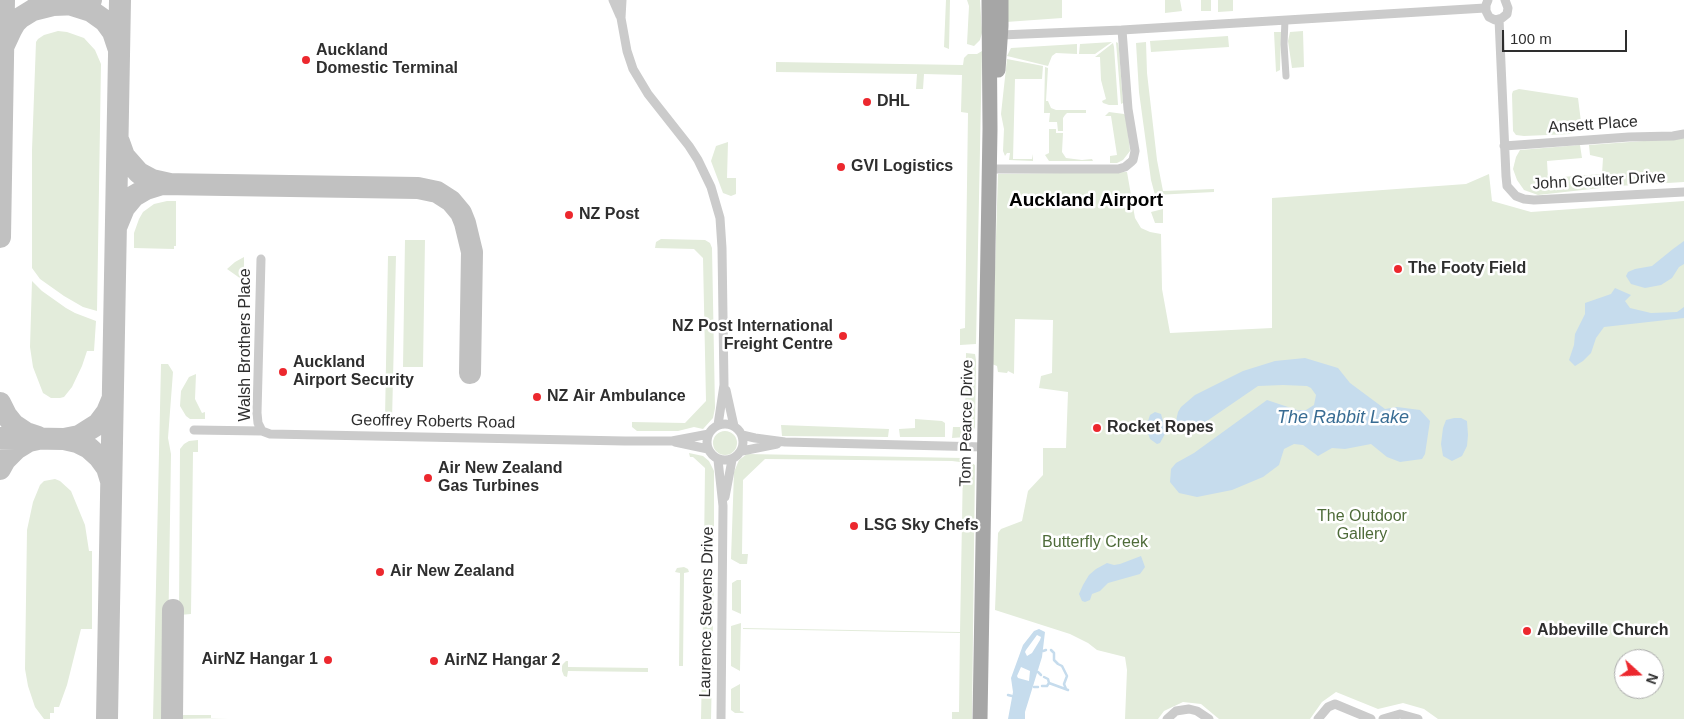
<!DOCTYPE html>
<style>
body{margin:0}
#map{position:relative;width:1684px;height:719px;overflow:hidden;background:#fff;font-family:Arial,sans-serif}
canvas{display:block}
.north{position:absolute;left:1614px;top:649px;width:50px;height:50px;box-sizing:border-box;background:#fff;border:1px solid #ababab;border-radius:50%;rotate:110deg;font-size:14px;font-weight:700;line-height:20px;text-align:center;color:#2e2e2e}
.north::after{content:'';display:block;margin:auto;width:18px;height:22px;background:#ec282e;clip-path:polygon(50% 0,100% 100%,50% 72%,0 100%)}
.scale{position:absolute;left:1502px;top:30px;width:125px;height:22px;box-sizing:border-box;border:2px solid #2e2e2e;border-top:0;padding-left:6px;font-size:15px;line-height:18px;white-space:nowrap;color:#2e2e2e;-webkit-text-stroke:4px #fff;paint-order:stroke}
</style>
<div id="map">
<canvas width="1684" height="719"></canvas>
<div class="north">N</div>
<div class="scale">100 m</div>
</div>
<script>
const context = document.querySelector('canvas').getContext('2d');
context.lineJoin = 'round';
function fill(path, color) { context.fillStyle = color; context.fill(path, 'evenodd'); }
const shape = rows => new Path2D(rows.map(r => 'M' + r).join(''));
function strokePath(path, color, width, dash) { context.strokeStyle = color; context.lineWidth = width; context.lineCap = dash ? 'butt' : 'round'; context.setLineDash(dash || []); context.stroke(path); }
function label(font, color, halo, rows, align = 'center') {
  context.font = font + ' Arial,sans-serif'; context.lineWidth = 5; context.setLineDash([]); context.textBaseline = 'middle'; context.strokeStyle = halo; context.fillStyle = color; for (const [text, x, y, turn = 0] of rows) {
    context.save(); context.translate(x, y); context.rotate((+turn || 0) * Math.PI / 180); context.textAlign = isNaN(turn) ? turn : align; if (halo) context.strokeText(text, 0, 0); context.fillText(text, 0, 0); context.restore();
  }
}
const green = shape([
 [946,0,950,0,949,49,944,47],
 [967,0,980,0,982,33,980,40,974,46,967,44,969,6],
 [1006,0,1062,0,1062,18,1006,22],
 [1165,0,1180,0,1182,11,1165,13],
 [1201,0,1211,0,1211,11,1201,11],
 [1218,0,1233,0,1233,11,1218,12],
 [58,31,67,32,84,38,95,50,101,64,97,311,83,307,64,296,40,279,32,268,32,150,36,42,38,39,44,35],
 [1303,31,1304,67,1292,68,1288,41,1290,32],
 [1274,32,1281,32,1280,70,1276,72],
 [1228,36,1229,47,1151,52,1150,41],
 [1112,42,1095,54,1079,54,1080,44],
 [1116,42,1118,43,1119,49,1123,103,1121,104],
 [1146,42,1147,73,1157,160,1163,191,1214,189,1214,192,1155,195,1151,180,1139,92,1136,43],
 [1113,43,1114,47,1118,105,1109,105,1103,103,1102,101,1106,99,1101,80,1100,57,1095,57],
 [1077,44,1077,54,1056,53,1052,56,1048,66,1007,56,1011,48],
 [982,51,976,344,960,345,960,329,965,328,968,113,961,112,962,75,924,74,923,89,916,89,917,74,776,72,776,62,963,65,964,58,968,54,977,54],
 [1007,59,1043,66,1042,79,1015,79,1013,159,1032,159,1033,154,1033,161,1009,160,1010,153,1007,153,1005,156,1003,151,1004,129,1001,114],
 [1045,67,1048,68,1046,101,1048,101,1051,108,1056,110,1086,110,1086,113,1067,113,1065,115,1063,118,1063,131,1058,131,1057,122,1049,122,1050,113,1044,113],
 [1519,89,1578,98,1581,122,1579,128,1571,134,1524,136,1516,135,1513,131,1512,94,1513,91],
 [1109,112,1124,114,1126,116,1130,151,1123,160,1117,163,1110,163,1110,156,1117,155,1111,116,1105,116],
 [1049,129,1056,129,1056,133,1063,133,1062,152,1066,158,1082,160,1092,159,1093,161,1049,161,1045,155,1049,153],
 [1684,138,1684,182,1618,186,1538,195,1524,190,1517,180,1513,169,1516,157,1520,150,1580,145,1582,158,1547,161,1548,178,1602,174,1603,158,1590,155,1589,145],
 [728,142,727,178,736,178,736,194,731,196,723,193,711,161,716,146],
 [1127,172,1135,218,1141,228,1150,232,1161,234,1162,289,1170,333,1272,328,1272,198,1466,184,1489,174,1492,201,1531,212,1684,201,1684,719,1438,719,1424,709,1403,703,1378,709,1336,692,1322,702,1310,719,1219,719,1201,704,1183,702,1164,711,1158,719,1125,719,1127,670,1125,657,1097,650,1088,643,1070,634,995,610,998,533,1001,529,1022,521,1028,491,1043,475,1043,448,1066,448,1068,392,1039,388,1041,376,1052,373,1053,320,1015,319,1014,374,1008,371,1007,373,998,372,997,366,992,364,998,174],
 [1624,659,1654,659,1654,689,1624,689],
 [167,201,176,201,176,246,174,246,174,249,134,248,134,233,139,219,143,212,154,204],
 [1163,209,1163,223,1155,223,1151,212],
 [661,239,705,240,710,243,712,248,715,408,713,418,703,429,694,427,678,431,637,431,632,427,632,422,685,423,706,401,703,258,694,249,655,248,656,242],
 [405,240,425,240,423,367,403,367],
 [388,256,396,256,392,420,390,420,385,418],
 [244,257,244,281,227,269,235,262],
 [32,281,42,291,66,308,75,313,96,321,94,351,87,351,82,366,72,387,64,397,60,398,51,398,43,393,33,367,30,347],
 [966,353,975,354,976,360,975,427,972,434,965,437,952,438,953,427,960,427,965,421],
 [161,364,168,364,173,372,168,438,171,454,167,710,167,719,153,719],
 [196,374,195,399,202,413,205,412,205,419,190,419,186,416,180,406,181,391,189,377],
 [915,419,942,421,945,423,945,437,900,437,899,429,915,428],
 [781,425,889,429,888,437,782,436],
 '713 443a12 12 0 1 1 24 0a12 12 0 1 1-24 0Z',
 [198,440,198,452,193,452,191,614,179,615,180,449,184,444,189,441],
 [689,453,703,456,709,461,714,471,714,550,704,551,705,468,693,457,690,457],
 [747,454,964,458,975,465,972,719,952,719,952,712,959,712,960,633,743,629,743,628,960,632,963,465,960,462,952,461,765,459,743,480,742,554,748,554,747,564,740,564,731,559,734,472,739,460],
 [55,479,60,481,71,491,85,525,89,551,92,551,92,629,81,629,67,685,59,707,54,707,54,713,50,713,50,719,44,719,35,707,28,686,25,669,27,530,33,502,40,485,44,481],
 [684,567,688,569,689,572,684,573,683,666,679,666,680,573,675,572,677,568],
 [709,567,713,570,714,577,711,719,701,719,704,568],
 [737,580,741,580,741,614,732,610,732,583],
 [741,623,740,670,740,671,731,666,731,626],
 [566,661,568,661,568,667,648,668,648,672,568,671,567,677,564,676,562,671,562,665],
 [740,684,740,711,744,712,743,713,735,713,731,710,731,689],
 [176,715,211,715,211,718,229,718,176,719]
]);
const water = shape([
 [1684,241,1684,264,1679,267,1672,278,1661,285,1645,288,1631,284,1626,276,1628,272,1635,269,1652,266,1673,249],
 [1615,288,1631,295,1625,301,1630,308,1651,313,1677,312,1684,307,1684,318,1604,327,1596,338,1591,353,1583,361,1575,366,1569,360,1574,345,1575,334,1585,314,1585,303,1611,294],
 [1305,358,1338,368,1350,383,1385,409,1397,407,1420,410,1430,421,1425,454,1422,459,1400,462,1387,457,1371,444,1345,449,1332,448,1318,456,1303,445,1294,444,1284,449,1279,465,1263,477,1232,490,1197,497,1179,493,1170,482,1171,469,1176,463,1194,453,1267,400,1297,410,1306,410,1314,405,1316,395,1311,388,1307,386,1283,385,1258,386,1201,425,1191,428,1180,426,1176,421,1178,412,1181,407,1195,395,1243,371,1275,361],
 [1155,412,1161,414,1166,432,1160,443,1157,444,1150,439,1146,427,1150,415],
 [1454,418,1461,418,1467,421,1468,435,1467,446,1462,456,1452,461,1443,456,1441,444,1443,428,1446,420],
 [1141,556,1145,567,1140,574,1108,583,1100,591,1092,594,1090,600,1085,602,1082,601,1079,594,1083,585,1089,575,1096,569,1107,563,1114,565,1120,564],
 [1039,629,1045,632,1042,657,1025,712,1025,719,1008,719,1013,692,1011,678,1023,645,1034,631],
 [1037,635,1041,637,1040,640,1032,653,1027,656,1025,652,1026,650],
 [1021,667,1030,671,1029,681,1018,678,1017,676]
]);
const stream = shape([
 [1051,650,1054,653,1054,660,1058,664,1062,666,1067,676,1064,684,1066,689],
 [1043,651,1046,650],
 [1038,672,1041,675],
 [1044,677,1048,679,1049,683],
 [1042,686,1047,686,1049,683,1068,690],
 [1034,687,1038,687],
 [1008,695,1012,696]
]);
const taxiway = shape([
 [72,5,91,11,105,21,113,32,118,47],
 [4,45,11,30,15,23,20,18,33,10,53,5,79,4,91,0],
 [119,142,124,156,139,173,152,180,170,184],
 [117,225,124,208,134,196,146,189,162,184,418,188,437,192,451,201,461,213,465,223,472,252,470,373],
 [0,237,4,0],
 [0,403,6,415,14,425,26,433,38,437],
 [0,438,64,439,77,442,89,448,99,457,107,468,111,481],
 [64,439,79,436,98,424,107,412,112,400],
 [0,469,5,460,16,449,29,441,38,439],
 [107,719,120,0],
 [172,719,173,610]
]);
const pedestrian = shape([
 [1285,20,1284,44,1286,76]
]);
const minor = shape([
 [613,0,620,16],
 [622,0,621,18,627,51,633,69,648,94,689,146,698,160,711,187,720,218,722,248,724,385,718,425],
 [1488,0,1486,5,1486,11,1489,17,1495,20,1502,18,1507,14,1508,8,1505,0],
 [1499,19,1506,176,1507,186,1516,196,1524,199,1534,200,1684,192],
 [1001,35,1122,30,1485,8],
 [1504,146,1629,137,1673,136,1684,134],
 [989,169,1118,169,1125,167,1131,162,1133,160,1135,151,1128,109,1122,30],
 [261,259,257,413,258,423,262,431],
 [726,390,734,426],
 '707 442a18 18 0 1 1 36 0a18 18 0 1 1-36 0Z',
 [194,430,262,431,270,434,625,441,672,441,709,434],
 [742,435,755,438,785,442,984,447],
 [675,442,708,449],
 [742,451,777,444],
 [718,460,723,506,721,719],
 [725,497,732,460],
 [1167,719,1176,711,1189,709,1197,711,1209,719],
 [1318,719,1328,707,1335,704,1371,719],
 [1383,719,1400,714,1418,719]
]);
const primary = shape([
 [998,70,1001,26,1001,0],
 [980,719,990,129,989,0]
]);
const markers = [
 [306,60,5,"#ec282e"],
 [867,102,5,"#ec282e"],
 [841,167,5,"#ec282e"],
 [569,215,5,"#ec282e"],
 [1398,269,5,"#ec282e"],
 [843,336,5,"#ec282e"],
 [283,372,5,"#ec282e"],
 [537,397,5,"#ec282e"],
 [1097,428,5,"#ec282e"],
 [428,478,5,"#ec282e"],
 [854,526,5,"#ec282e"],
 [380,572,5,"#ec282e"],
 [1527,631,5,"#ec282e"],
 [328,660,5,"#ec282e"],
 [434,661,5,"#ec282e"]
];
const poiNames = [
 ["Auckland",316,51],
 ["Domestic Terminal",316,69],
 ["DHL",877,102],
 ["GVI Logistics",851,167],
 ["NZ Post",579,215],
 ["The Footy Field",1408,269],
 ["NZ Post International",833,327,"right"],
 ["Freight Centre",833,345,"right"],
 ["Auckland",293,363],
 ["Airport Security",293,381],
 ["NZ Air Ambulance",547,397],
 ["Rocket Ropes",1107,428],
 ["Air New Zealand",438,469],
 ["Gas Turbines",438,487],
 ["LSG Sky Chefs",864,526],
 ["Air New Zealand",390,572],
 ["Abbeville Church",1537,631],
 ["AirNZ Hangar 1",318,660,"right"],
 ["AirNZ Hangar 2",444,661]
];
const streetNames = [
 ["Ansett Place",1593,125,-4],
 ["John Goulter Drive",1599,181,-3],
 ["Walsh Brothers Place",246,345,-90],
 ["Geoffrey Roberts Road",433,422,1],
 ["Tom Pearce Drive",967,423,-89],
 ["Laurence Stevens Drive",707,612,-89]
];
const parkNames = [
 ["The Outdoor",1362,517],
 ["Gallery",1362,535],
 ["Butterfly Creek",1095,543]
];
const waterNames = [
 ["The Rabbit Lake",1343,418]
];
const quarterNames = [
 ["Auckland Airport",1086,201]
];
fill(green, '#e3ecdb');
fill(water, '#c6dced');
strokePath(stream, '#c6dced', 2.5);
strokePath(taxiway, '#c1c1c1', 22);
strokePath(pedestrian, '#cbcbcb', 7);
strokePath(minor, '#cbcbcb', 9);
strokePath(primary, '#a6a6a6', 15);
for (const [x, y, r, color] of markers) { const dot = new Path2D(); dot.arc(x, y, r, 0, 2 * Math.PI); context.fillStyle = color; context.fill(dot); strokePath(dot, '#fff', 2); }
label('bold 16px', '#2e2e2e', '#fff', poiNames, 'left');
label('16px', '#2e2e2e', '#fff', streetNames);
label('16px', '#4e6b39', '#fff', parkNames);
label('italic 18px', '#386c93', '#fff', waterNames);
label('bold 19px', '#000', '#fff', quarterNames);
</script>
